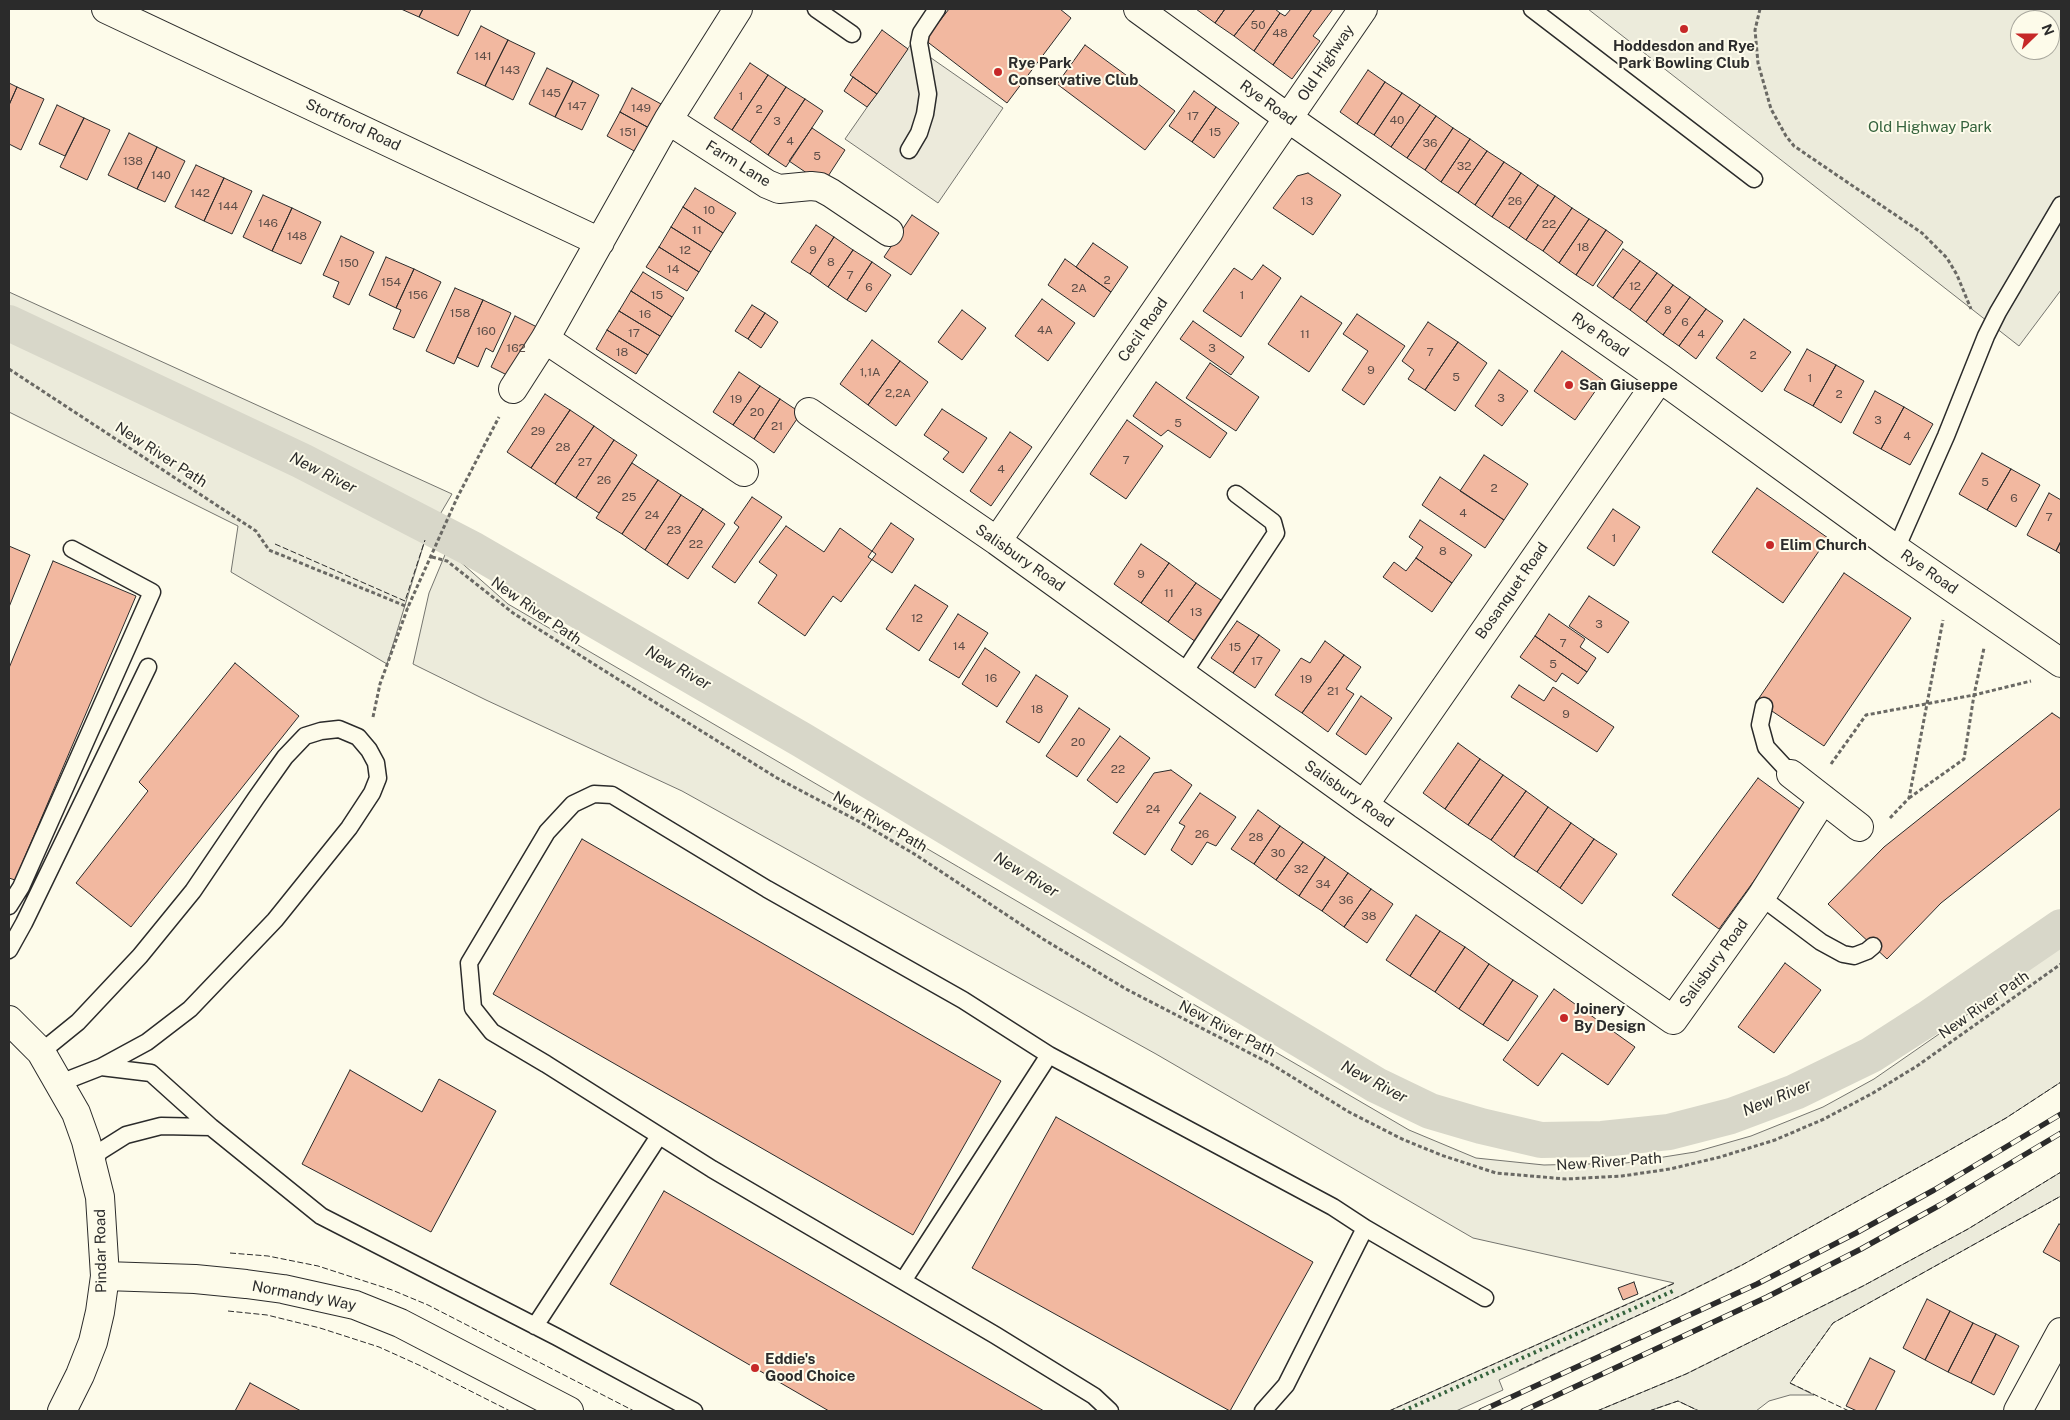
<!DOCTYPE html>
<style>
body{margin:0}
#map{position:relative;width:2070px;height:1420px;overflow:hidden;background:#fdfbea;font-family:"Public Sans",sans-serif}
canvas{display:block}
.frame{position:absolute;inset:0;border:10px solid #2b2b2b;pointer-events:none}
.north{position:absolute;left:2010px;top:10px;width:50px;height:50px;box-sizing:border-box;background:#fdfbea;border:1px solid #a9a89e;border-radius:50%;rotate:68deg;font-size:14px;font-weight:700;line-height:20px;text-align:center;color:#2b2b2b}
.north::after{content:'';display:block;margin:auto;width:18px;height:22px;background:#c62828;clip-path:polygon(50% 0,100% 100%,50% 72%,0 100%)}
</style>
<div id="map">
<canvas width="2070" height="1420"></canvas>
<div class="frame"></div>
<div class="north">N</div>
</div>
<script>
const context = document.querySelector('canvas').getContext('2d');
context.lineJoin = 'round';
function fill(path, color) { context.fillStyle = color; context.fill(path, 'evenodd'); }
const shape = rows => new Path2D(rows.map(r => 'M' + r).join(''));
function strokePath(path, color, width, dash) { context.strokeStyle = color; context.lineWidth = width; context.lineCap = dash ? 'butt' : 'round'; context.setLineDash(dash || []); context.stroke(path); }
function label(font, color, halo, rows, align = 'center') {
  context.font = font + ' "Public Sans",sans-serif'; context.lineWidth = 4; context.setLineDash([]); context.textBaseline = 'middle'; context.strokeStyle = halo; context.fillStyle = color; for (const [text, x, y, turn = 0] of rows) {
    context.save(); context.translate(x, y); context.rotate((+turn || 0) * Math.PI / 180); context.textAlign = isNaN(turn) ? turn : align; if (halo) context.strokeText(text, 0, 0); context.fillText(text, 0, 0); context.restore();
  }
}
const green = shape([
 [1588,9,2061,9,2061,290,2019,346,1588,9],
 [2020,20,2050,20,2050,50,2020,50,2020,20],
 [9,292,452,494,425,540,387,664,231,572,238,526,9,412,9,292],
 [447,550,508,604,1409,1130,1476,1158,1544,1165,1626,1163,1695,1152,1751,1136,1823,1107,1874,1079,1981,1005,2061,945,2061,1082,2006,1118,1939,1156,1742,1265,1680,1296,1499,1380,1503,1390,1456,1411,1389,1411,1674,1283,1473,1238,1156,1054,682,791,486,700,413,664,429,593,447,550],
 [2061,1172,2061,1196,1833,1323,1790,1383,1814,1395,1790,1395,1769,1401,1756,1411,1699,1411,1678,1401,1649,1411,1597,1411,1686,1374,1863,1286,1968,1229,2061,1172]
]);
const parking = shape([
 [911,44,1003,108,938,203,845,139,911,44]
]);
const canal = shape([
 [9,323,302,461,474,550,802,740,1376,1085,1430,1111,1481,1126,1541,1140,1602,1139,1669,1132,1731,1116,1795,1092,1871,1055,1927,1019,2061,927]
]);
const building = shape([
 [401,9,423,9,419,17,401,9],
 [423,9,471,9,458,36,419,17,423,9],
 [949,9,1060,9,1071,18,1007,103,925,40,949,9],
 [1196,9,1225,9,1215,23,1196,9],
 [1225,9,1255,9,1234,36,1215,23,1225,9],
 [1255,9,1275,9,1280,13,1254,51,1234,36,1255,9],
 [1291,9,1312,9,1273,65,1254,51,1280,13,1285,16,1291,9],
 [1312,9,1333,9,1313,36,1320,41,1292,79,1273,65,1312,9],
 [481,26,508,40,485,86,457,73,481,26],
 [882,30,908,49,877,94,850,75,882,30],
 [508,40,535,53,513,100,485,86,508,40],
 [1085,45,1175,111,1145,150,1057,84,1085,45],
 [750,63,768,75,732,130,714,118,750,63],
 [547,68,573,81,555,117,529,104,547,68],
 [1368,70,1385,82,1357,124,1340,112,1368,70],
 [768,75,786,87,750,142,732,130,768,75],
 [853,77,877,94,867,107,844,91,853,77],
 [573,81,599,95,582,130,555,117,573,81],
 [1385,82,1402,93,1374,135,1357,124,1385,82],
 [9,83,17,87,9,105,9,83],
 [17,87,44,99,21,150,9,144,9,105,17,87],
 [786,87,805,99,768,155,750,142,786,87],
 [632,88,661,104,649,128,620,112,632,88],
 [1194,91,1216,107,1192,142,1169,126,1194,91],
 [1402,93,1420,105,1391,147,1374,135,1402,93],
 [805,99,823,111,786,167,768,155,805,99],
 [57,105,84,118,65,156,39,144,57,105],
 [1420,105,1436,116,1407,158,1391,147,1420,105],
 [1216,107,1239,123,1214,158,1192,142,1216,107],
 [620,112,649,128,636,152,607,136,620,112],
 [1436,116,1453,128,1425,170,1407,158,1436,116],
 [84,118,110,130,87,180,60,167,84,118],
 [812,128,845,150,823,184,789,161,812,128],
 [1453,128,1470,139,1441,182,1425,170,1453,128],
 [129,133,157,147,137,189,108,175,129,133],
 [1470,139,1487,151,1458,193,1441,182,1470,139],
 [157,147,185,161,165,202,137,189,157,147],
 [1487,151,1504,162,1475,205,1458,193,1487,151],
 [1504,162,1521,173,1492,217,1475,205,1504,162],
 [196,165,224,178,204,221,175,207,196,165],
 [1308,173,1341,195,1313,235,1273,208,1297,176,1308,173],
 [1521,173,1538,185,1509,228,1492,217,1521,173],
 [224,178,252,191,232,234,204,221,224,178],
 [1538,185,1555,196,1526,240,1509,228,1538,185],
 [695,188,736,213,723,233,683,207,695,188],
 [263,195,292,208,272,251,243,237,263,195],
 [1555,196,1572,208,1543,251,1526,240,1555,196],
 [683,207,723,233,711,252,671,227,683,207],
 [292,208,321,222,301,264,272,251,292,208],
 [1572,208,1589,219,1559,263,1543,251,1572,208],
 [912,215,939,233,911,275,884,257,912,215],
 [1589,219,1606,230,1576,275,1559,263,1589,219],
 [816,225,834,237,810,274,791,262,816,225],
 [671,227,711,252,699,272,659,247,671,227],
 [1606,230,1623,242,1593,286,1576,275,1606,230],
 [341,236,374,252,349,305,333,297,339,282,323,275,341,236],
 [834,237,853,250,828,287,810,274,834,237],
 [1093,243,1128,267,1111,292,1076,267,1093,243],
 [659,247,699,272,687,291,646,267,659,247],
 [1623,249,1640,261,1613,298,1597,286,1623,249],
 [853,250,872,262,847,300,828,287,853,250],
 [386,257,414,269,396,308,369,295,386,257],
 [1065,259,1111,292,1094,317,1048,285,1065,259],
 [1640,261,1657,273,1630,310,1613,298,1640,261],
 [872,262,891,275,866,312,847,300,872,262],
 [1263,265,1281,278,1241,337,1203,311,1234,268,1252,280,1263,265],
 [414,269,441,282,414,338,393,329,401,310,396,308,414,269],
 [643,272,684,298,672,317,631,291,643,272],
 [1657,273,1673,285,1646,322,1630,310,1657,273],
 [1673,285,1690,297,1663,335,1646,322,1673,285],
 [455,288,483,300,454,364,426,351,455,288],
 [631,291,672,317,660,336,619,311,631,291],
 [1301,296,1342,323,1309,372,1268,344,1301,296],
 [1690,297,1706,309,1679,346,1663,335,1690,297],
 [1042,299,1075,323,1048,361,1015,336,1042,299],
 [483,300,511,313,493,352,486,348,478,367,457,357,483,300],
 [752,305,765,313,748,339,735,331,752,305],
 [1706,309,1723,321,1696,359,1679,346,1706,309],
 [962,310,986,328,962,360,938,342,962,310],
 [619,311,660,336,648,355,607,330,619,311],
 [765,313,778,322,761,348,748,339,765,313],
 [1357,314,1405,346,1364,405,1342,390,1368,351,1343,334,1357,314],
 [515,316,541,329,517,380,491,367,515,316],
 [1744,319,1791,352,1762,392,1716,358,1744,319],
 [1193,321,1244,357,1231,375,1180,339,1193,321],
 [1428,322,1458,342,1425,390,1408,379,1414,370,1402,361,1428,322],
 [607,330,648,355,636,374,596,349,607,330],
 [872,340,900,361,868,405,840,384,872,340],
 [1458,342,1487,363,1455,411,1425,390,1458,342],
 [1807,349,1836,365,1813,406,1784,390,1807,349],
 [1562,351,1603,380,1575,420,1534,391,1562,351],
 [900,361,928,382,896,426,868,405,900,361],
 [1210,363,1259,397,1236,431,1186,398,1210,363],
 [1836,365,1864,381,1841,423,1813,406,1836,365],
 [1499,370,1528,391,1502,426,1475,406,1499,370],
 [739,372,760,386,733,425,713,412,739,372],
 [1156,382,1227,433,1210,458,1168,430,1161,436,1133,416,1156,382],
 [760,386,780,399,754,439,733,425,760,386],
 [1875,391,1904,407,1881,449,1853,433,1875,391],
 [545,394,570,410,531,468,507,452,545,394],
 [780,399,801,413,774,453,754,439,780,399],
 [1904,407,1933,424,1910,465,1881,449,1904,407],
 [942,409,987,438,963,473,943,459,949,452,924,435,942,409],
 [570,410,594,426,555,484,531,468,570,410],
 [1127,420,1163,446,1126,499,1090,474,1127,420],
 [594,426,614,440,576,498,555,484,594,426],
 [1010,432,1032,447,991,506,970,491,1010,432],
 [614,440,637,455,599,513,576,498,614,440],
 [1982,453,2011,469,1987,510,1959,494,1982,453],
 [1484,455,1528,484,1504,520,1460,491,1484,455],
 [632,463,658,480,622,534,596,518,632,463],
 [2011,469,2040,485,2016,527,1987,510,2011,469],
 [1440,477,1504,520,1485,548,1422,505,1440,477],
 [658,480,681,495,645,550,622,534,658,480],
 [1757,488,1828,538,1783,603,1712,552,1757,488],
 [2049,493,2061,500,2061,541,2056,551,2027,535,2049,493],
 [681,495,703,509,667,565,645,550,681,495],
 [752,497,782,517,735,583,712,567,739,527,734,523,752,497],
 [703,509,725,524,688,579,667,565,703,509],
 [1613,509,1640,527,1614,566,1587,548,1613,509],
 [1420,520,1472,555,1452,583,1416,558,1423,547,1409,537,1420,520],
 [891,523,914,539,892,573,868,557,891,523],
 [786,526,824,552,840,528,876,554,841,602,833,596,805,636,758,603,777,575,759,562,786,526],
 [2061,541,2061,554,2056,551,2061,541],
 [1141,544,1169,563,1141,603,1114,584,1141,544],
 [9,546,30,555,9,607,9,546],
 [1416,558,1452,583,1432,612,1383,577,1394,562,1406,571,1416,558],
 [53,561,136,596,15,880,9,878,9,668,53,561],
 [1169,563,1196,583,1168,622,1141,603,1169,563],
 [1844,573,1911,618,1824,746,1757,701,1844,573],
 [1196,583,1224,602,1196,642,1168,622,1196,583],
 [915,585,948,606,919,651,886,629,915,585],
 [1589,596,1629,622,1608,653,1569,626,1589,596],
 [958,614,988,633,959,678,929,660,958,614],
 [1549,614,1585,639,1580,647,1596,658,1587,672,1535,636,1549,614],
 [1237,621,1259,635,1233,673,1211,658,1237,621],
 [1259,635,1280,650,1255,688,1233,673,1259,635],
 [1535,636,1587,672,1578,684,1562,673,1556,682,1520,657,1535,636],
 [1325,641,1344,655,1302,713,1275,695,1301,658,1310,663,1325,641],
 [985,648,1020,672,997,707,962,684,985,648],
 [1344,655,1361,667,1346,689,1354,694,1328,732,1302,713,1344,655],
 [235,663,299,716,131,927,76,883,148,791,139,782,235,663],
 [1036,675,1068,696,1039,743,1006,722,1036,675],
 [1519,685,1544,701,1553,687,1614,727,1597,752,1511,697,1519,685],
 [1361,696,1392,718,1366,755,1336,734,1361,696],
 [1079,708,1110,729,1077,777,1046,756,1079,708],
 [2052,713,2061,719,2061,808,1941,903,1887,959,1828,904,1884,847,2052,713],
 [1120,736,1150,758,1117,803,1087,780,1120,736],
 [1458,743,1480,759,1445,809,1423,793,1458,743],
 [1480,759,1503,775,1468,825,1445,809,1480,759],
 [1171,770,1192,785,1145,855,1113,833,1154,773,1171,770],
 [1503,775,1526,791,1491,840,1468,825,1503,775],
 [1758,778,1804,812,1719,929,1672,895,1758,778],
 [1526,791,1548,807,1514,857,1491,840,1526,791],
 [1200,793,1236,817,1216,846,1207,842,1192,865,1171,850,1185,826,1179,823,1200,793],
 [1548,807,1571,823,1537,872,1514,857,1548,807],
 [1258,810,1280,826,1254,864,1231,849,1258,810],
 [1571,823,1594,839,1560,888,1537,872,1571,823],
 [1280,826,1303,842,1276,880,1254,864,1280,826],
 [582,839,1001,1081,913,1235,493,994,582,839],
 [1594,839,1617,854,1582,904,1560,888,1594,839],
 [1303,842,1325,857,1299,896,1276,880,1303,842],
 [1325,857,1348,873,1322,911,1299,896,1325,857],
 [1348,873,1371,889,1344,927,1322,911,1348,873],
 [1371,889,1393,904,1367,943,1344,927,1371,889],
 [1416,915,1440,931,1410,976,1386,960,1416,915],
 [1440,931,1465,947,1435,992,1410,976,1440,931],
 [1465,947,1489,964,1459,1009,1435,992,1465,947],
 [1785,963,1821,990,1774,1053,1738,1027,1785,963],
 [1489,964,1513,980,1483,1025,1459,1009,1489,964],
 [1513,980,1538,996,1508,1041,1483,1025,1513,980],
 [1554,989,1635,1047,1608,1085,1562,1053,1538,1086,1503,1060,1554,989],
 [350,1070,422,1112,439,1079,496,1111,431,1232,302,1164,350,1070],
 [1056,1117,1313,1262,1230,1411,972,1268,1056,1117],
 [664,1191,1044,1411,829,1411,610,1284,664,1191],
 [2059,1224,2061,1225,2061,1262,2043,1252,2059,1224],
 [1634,1282,1638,1294,1623,1300,1618,1288,1634,1282],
 [1927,1299,1950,1311,1925,1360,1903,1348,1927,1299],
 [1950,1311,1973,1323,1948,1372,1925,1360,1950,1311],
 [1973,1323,1996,1334,1971,1383,1948,1372,1973,1323],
 [1996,1334,2019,1346,1994,1395,1971,1383,1996,1334],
 [1870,1358,1895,1371,1875,1411,1857,1411,1846,1406,1870,1358],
 [250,1383,301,1411,235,1411,250,1383]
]);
const path = shape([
 [1760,9,1755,30,1758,63,1771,109,1786,136,1794,146,1922,233,1947,258,1957,275,1971,309],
 [9,369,256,531,269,550,408,607],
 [432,557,447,561,513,613,616,678,777,778,860,822,916,855,1043,939,1126,989,1271,1064,1349,1112,1402,1139,1441,1155,1496,1173,1566,1179,1622,1176,1670,1169,1720,1157,1775,1140,1824,1119,1873,1093,1917,1066,2061,964],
 [373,717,380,684,408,607,457,498,499,417],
 [1831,764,1866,715,1974,695,2031,681],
 [1909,798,1964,759,1974,695,1984,648],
 [1890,818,1909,798,1943,620]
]);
const lane = shape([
 [816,9,852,34],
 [1532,9,1754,179],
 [909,150,919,133,925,114,928,94,919,43,921,33,937,9],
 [1896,549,1946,436,1986,336,1998,312,2061,205],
 [1183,674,1276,533,1273,522,1236,494],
 [1764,706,1760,725,1766,747,1791,774],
 [1761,897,1821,942,1843,954,1854,956,1867,951,1873,946],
 [9,906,21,887,152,592,72,549],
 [9,950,24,923,148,667],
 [41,1052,78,1022,140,956,193,891,256,798,285,757,305,736,321,731,339,729,358,737,369,750,376,763,378,778,372,793,349,828,275,920,190,1009,147,1042,101,1067,60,1083],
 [1049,1055,963,1000,767,889,612,795,594,794,573,804,547,832,469,963,473,1008,492,1032,546,1064,712,1169,995,1335,1094,1396,1110,1411],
 [101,1067,151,1073,211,1127,321,1216,557,1337,694,1411],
 [93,1167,99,1152,126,1135,161,1126,211,1127],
 [1365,1228,1485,1298],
 [903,1281,1049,1055,1333,1207,1365,1228,1286,1385,1263,1411],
 [535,1326,659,1136]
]);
const street = shape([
 [106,9,600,242],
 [1138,9,1288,118,1660,378,1896,549,2061,663],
 [668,120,767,184,779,189,811,186,820,187,831,193,889,232],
 [545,339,744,472],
 [513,389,545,339,668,120,738,9],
 [809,412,997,541,1364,805,1673,1020,1761,897,1823,799],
 [997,541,1363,9],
 [1791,774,1859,827],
 [1364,805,1660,378],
 [9,1020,41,1052,76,1113,86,1141,100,1197,105,1276,100,1312,93,1342,80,1375,62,1411],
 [105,1276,195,1279,246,1284,283,1289,355,1305,400,1323,569,1411],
 [2018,1411,2061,1332]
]);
const rail = shape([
 [1481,1411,1757,1284,1856,1233,1934,1190,2061,1114],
 [1523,1411,1767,1297,1861,1249,1940,1205,2061,1133]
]);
const hedge = shape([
 [1403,1411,1673,1291]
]);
const fence = shape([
 [275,544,405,601,425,540],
 [230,1253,268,1256,318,1266,392,1290,428,1305,634,1411],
 [228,1311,267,1315,320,1328,379,1347,421,1366,510,1411],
 [1519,1370,1680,1296,1742,1265,1939,1156,2006,1118,2061,1082],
 [1389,1411,1675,1283],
 [1597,1411,1686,1374,1863,1286,1968,1229,2061,1172],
 [1649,1411,1678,1401,1699,1411],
 [1849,1411,1790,1383,1833,1323,2061,1196]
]);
const markers = [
 [1684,29,5,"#c62828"],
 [998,72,5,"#c62828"],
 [1569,385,5,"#c62828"],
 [1770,545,5,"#c62828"],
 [1564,1018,5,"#c62828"],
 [755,1368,5,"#c62828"]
];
const numberNames = [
 ["50",1258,25],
 ["48",1280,33],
 ["141",483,56],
 ["143",510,70],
 ["145",551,93],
 ["1",741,96],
 ["147",577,106],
 ["149",641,108],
 ["2",759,109],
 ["17",1193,116],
 ["40",1397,120],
 ["3",777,121],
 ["151",628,132],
 ["15",1215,132],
 ["4",790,141],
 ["36",1430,143],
 ["5",817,156],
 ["138",133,161],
 ["32",1464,166],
 ["140",161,175],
 ["142",200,193],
 ["13",1307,201],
 ["26",1515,201],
 ["144",228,206],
 ["10",709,210],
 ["146",268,223],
 ["22",1549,224],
 ["11",697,230],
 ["148",297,236],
 ["18",1583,247],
 ["12",685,250],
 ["9",813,250],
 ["8",831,262],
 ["150",349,263],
 ["14",673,269],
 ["7",850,275],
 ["2",1107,280],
 ["154",391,282],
 ["12",1635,286],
 ["6",869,287],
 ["2A",1079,288],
 ["156",418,295],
 ["15",657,295],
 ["1",1242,295],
 ["8",1668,310],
 ["158",460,313],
 ["16",645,314],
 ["6",1685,322],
 ["4A",1045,330],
 ["160",486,331],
 ["17",634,333],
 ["11",1305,334],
 ["4",1701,334],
 ["162",516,348],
 ["3",1212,348],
 ["18",622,352],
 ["7",1430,352],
 ["2",1753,355],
 ["9",1371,370],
 ["1,1A",870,372],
 ["5",1456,377],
 ["1",1810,378],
 ["2,2A",898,393],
 ["2",1839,394],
 ["3",1501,398],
 ["19",736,399],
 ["20",757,412],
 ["3",1878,420],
 ["5",1178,423],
 ["21",777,426],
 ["29",538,431],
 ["4",1907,436],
 ["28",563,447],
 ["7",1126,460],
 ["27",585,462],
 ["4",1001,469],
 ["26",604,480],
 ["5",1985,482],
 ["2",1494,488],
 ["25",629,497],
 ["6",2014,498],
 ["4",1463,513],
 ["24",652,515],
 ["7",2049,517],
 ["23",674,530],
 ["1",1614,538],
 ["22",696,544],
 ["8",1443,551],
 ["9",1141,574],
 ["11",1169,593],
 ["13",1196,612],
 ["12",917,618],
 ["3",1599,624],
 ["7",1563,643],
 ["14",959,646],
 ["15",1235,647],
 ["17",1257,661],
 ["5",1553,664],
 ["16",991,678],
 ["19",1306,679],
 ["21",1333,691],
 ["18",1037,709],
 ["9",1566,714],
 ["20",1078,742],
 ["22",1118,769],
 ["24",1153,809],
 ["26",1202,834],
 ["28",1256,837],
 ["30",1278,853],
 ["32",1301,869],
 ["34",1323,884],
 ["36",1346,900],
 ["38",1369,916]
];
const poiNames = [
 ["Hoddesdon and Rye",1684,46,"center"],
 ["Park Bowling Club",1684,63,"center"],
 ["Rye Park",1008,63],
 ["Conservative Club",1008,80],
 ["San Giuseppe",1579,385],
 ["Elim Church",1780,545],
 ["Joinery",1574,1009],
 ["By Design",1574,1026],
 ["Eddie's",765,1359],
 ["Good Choice",765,1376]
];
const streetNames = [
 ["Old Highway",1326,63,-56],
 ["Rye Road",1268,103,36],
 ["Stortford Road",353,125,25],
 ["Farm Lane",738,164,32],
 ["Cecil Road",1143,330,-55],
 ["Rye Road",1600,335,35],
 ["New River Path",161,455,33],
 ["Salisbury Road",1020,558,35],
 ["Rye Road",1929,572,35],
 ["Bosanquet Road",1512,591,-55],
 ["New River Path",536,611,35],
 ["Salisbury Road",1349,794,35],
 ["New River Path",880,822,30],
 ["Salisbury Road",1714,963,-54],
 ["New River Path",1984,1005,-35],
 ["New River Path",1227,1029,27],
 ["New River Path",1609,1162,-4],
 ["Pindar Road",101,1251,-91],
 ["Normandy Way",304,1296,11]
];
const parkNames = [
 ["Old Highway Park",1930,127]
];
const waterNames = [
 ["New River",323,473,27],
 ["New River",678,668,30],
 ["New River",1026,875,31],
 ["New River",1374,1082,28],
 ["New River",1777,1098,-22]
];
fill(green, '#ecebdb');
strokePath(green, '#74746e', 1);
fill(parking, '#eceadb');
strokePath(parking, '#74746e', 1);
strokePath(canal, '#d8d7c9', 36);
fill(building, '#f2b8a0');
strokePath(building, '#2b2b2b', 1);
strokePath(lane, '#2b2b2b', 19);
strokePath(street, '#2b2b2b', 30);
strokePath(path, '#6a6964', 3, [4, 2.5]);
strokePath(lane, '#fdfbea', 16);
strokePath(street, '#fdfbea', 28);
strokePath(rail, '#2b2b2b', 5.5);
strokePath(rail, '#fdfbea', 4, [11]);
strokePath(hedge, '#34623c', 4, [2.5, 4]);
strokePath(fence, '#2b2b2b', 1, [6, 2.5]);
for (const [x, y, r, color] of markers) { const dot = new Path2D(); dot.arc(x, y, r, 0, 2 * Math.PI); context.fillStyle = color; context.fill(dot); strokePath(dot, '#fdfbea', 2); }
label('12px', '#5d4e48', null, numberNames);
label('bold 15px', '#2b2b2b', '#fdfbea', poiNames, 'left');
label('15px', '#2b2b2b', '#fdfbea', streetNames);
label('15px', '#34623c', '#fdfbea', parkNames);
label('italic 16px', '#2b2b2b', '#fdfbea', waterNames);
</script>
